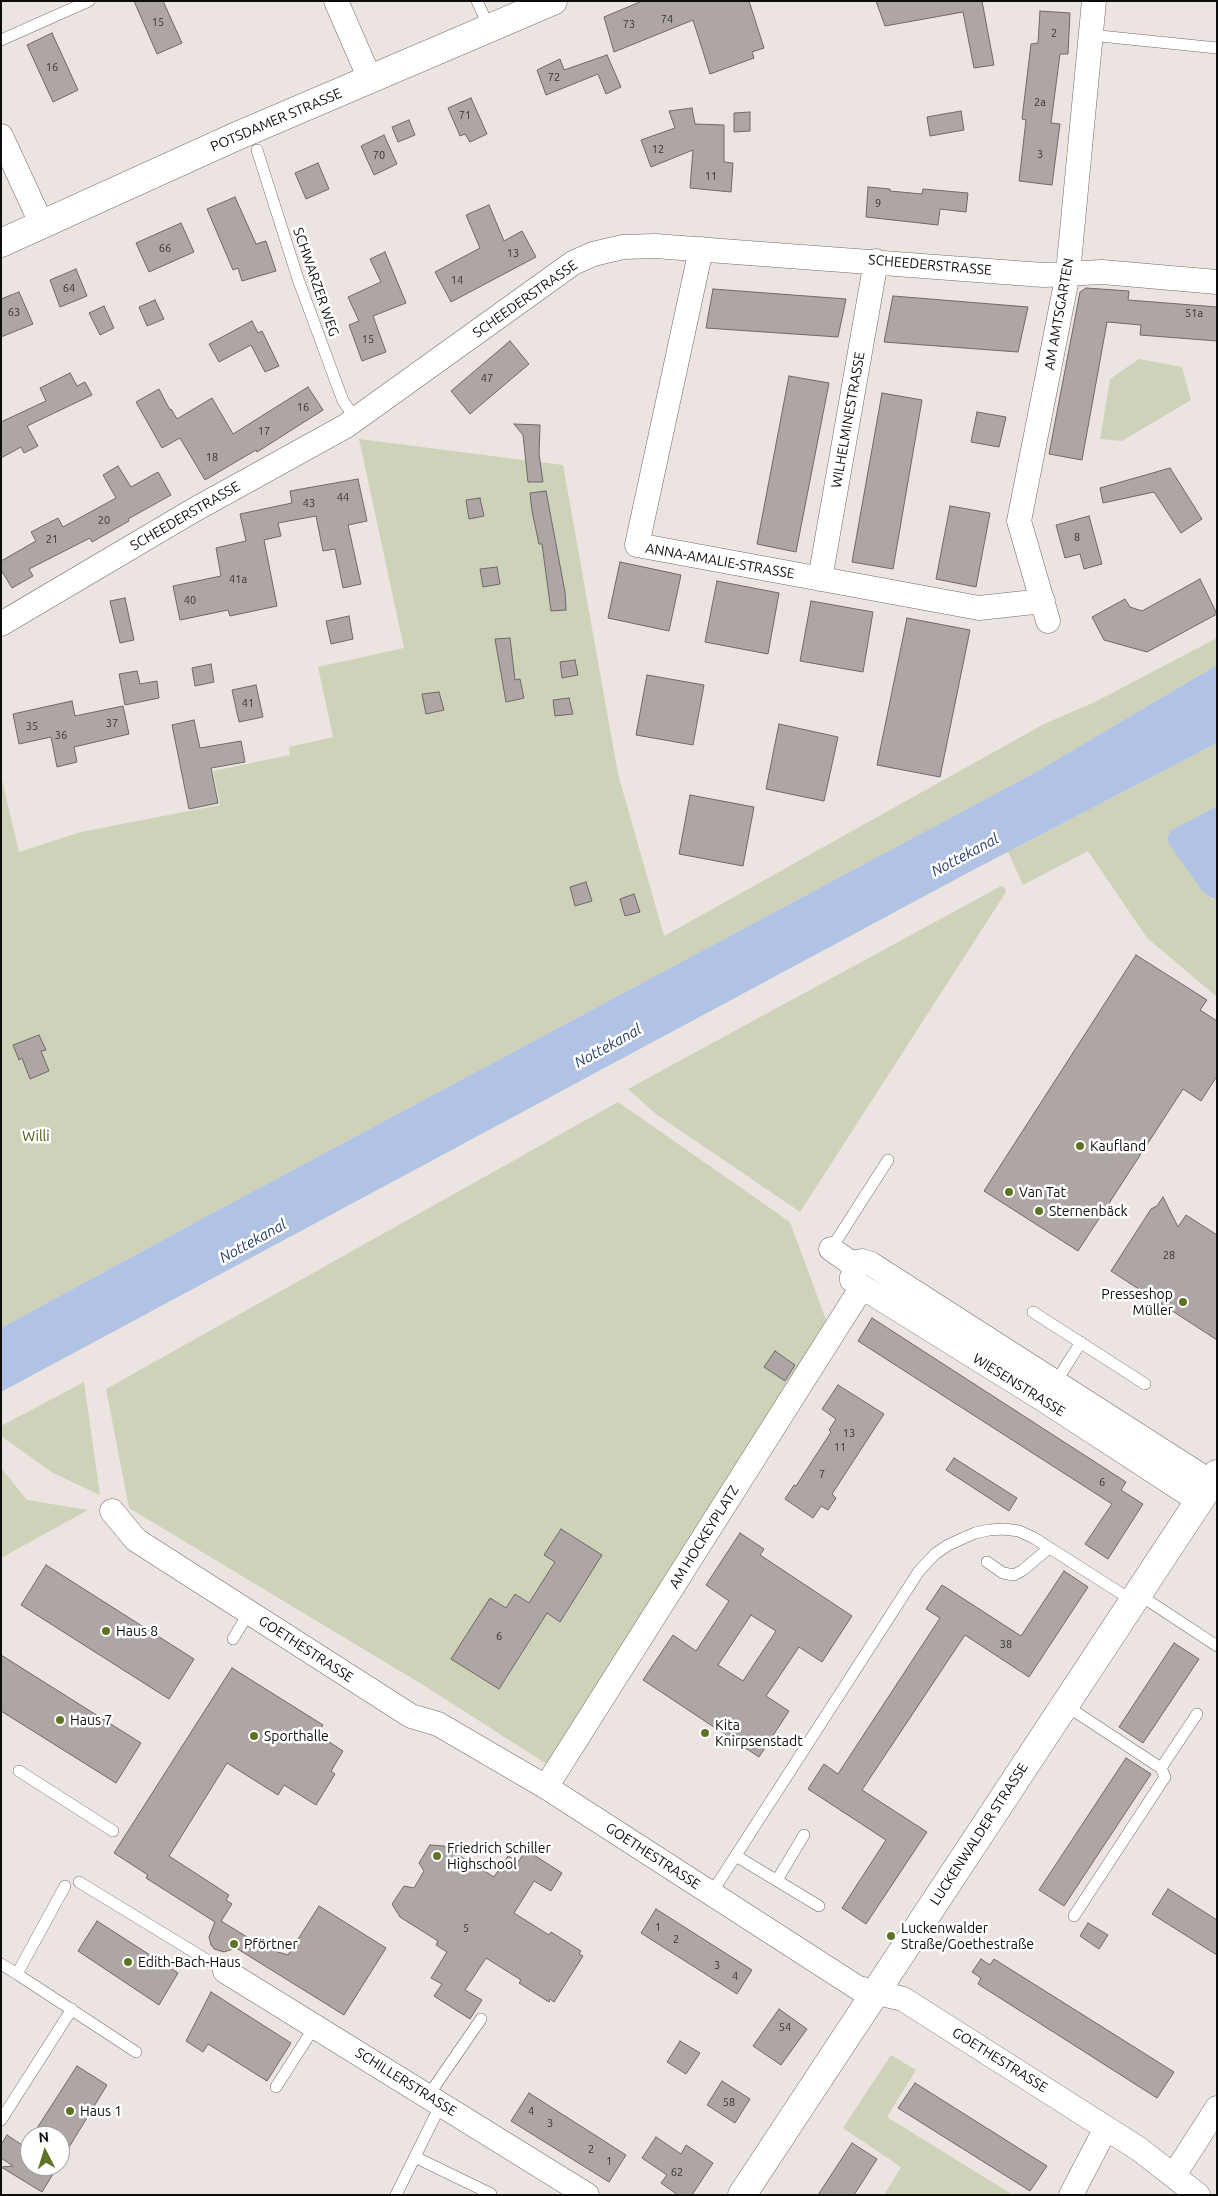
<!DOCTYPE html>
<meta charset="utf-8">
<style>
body{margin:0}
#map{position:relative;width:1218px;height:2196px;overflow:hidden;background:#ebe4e1;font-family:Ubuntu,sans-serif}
canvas{display:block}
.frame{position:absolute;inset:0;border:2px solid #0f0d0c;pointer-events:none}
.north{position:absolute;left:20px;top:2126px;width:50px;height:50px;box-sizing:border-box;background:#fff;border:1px solid #9f9e9e;border-radius:50%;rotate:355deg;font-size:14px;font-weight:700;line-height:20px;text-align:center;color:#0f0d0c}
.north::after{content:'';display:block;margin:auto;width:18px;height:22px;background:#5e7425;clip-path:polygon(50% 0,100% 100%,50% 72%,0 100%)}
</style>
<div id="map">
<canvas width="1218" height="2196"></canvas>
<div class="frame"></div>
<div class="north">N</div>
</div>
<script>
const context = document.querySelector('canvas').getContext('2d');
context.lineJoin = 'round';
function fill(path, color) { context.fillStyle = color; context.fill(path, 'evenodd'); }
const shape = rows => new Path2D(rows.map(r => 'M' + r).join(''));
function strokePath(path, color, width, dash) { context.strokeStyle = color; context.lineWidth = width; context.lineCap = dash ? 'butt' : 'round'; context.setLineDash(dash || []); context.stroke(path); }
function label(font, color, halo, rows, align = 'center') {
  context.font = font + ' Ubuntu,sans-serif'; context.lineWidth = 5; context.setLineDash([]); context.textBaseline = 'middle'; context.strokeStyle = halo; context.fillStyle = color; for (const [text, x, y, turn = 0] of rows) {
    context.save(); context.translate(x, y); context.rotate((+turn || 0) * Math.PI / 180); context.textAlign = isNaN(turn) ? turn : align; if (halo) context.strokeText(text, 0, 0); context.fillText(text, 0, 0); context.restore();
  }
}
const green = shape([
 [1139,359,1182,367,1191,400,1122,441,1100,439,1110,379],
 [359,439,563,465,618,774,664,936,1044,724,1095,702,1217,638,1217,665,1036,772,209,1215,1,1328,1,776,19,852,81,832,220,805,213,771,290,755,289,747,333,737,318,667,404,648],
 [1217,743,1217,806,1170,831,1212,899,1217,901,1217,997,1147,938,1088,851,1023,885,1008,852],
 [1001,886,1005,888,1006,892,800,1212,656,1114,628,1089],
 [618,1102,790,1222,826,1320,783,1403,556,1770,428,1688,129,1508,106,1389],
 [84,1382,100,1495,53,1473,1,1436,1,1426],
 [1,1468,27,1500,88,1510,1,1558],
 [891,2055,916,2070,887,2117,1013,2195,884,2195,901,2167,843,2128]
]);
const water = shape([
 [1217,665,1217,743,975,869,1,1392,1,1328,209,1215,1036,772],
 [1217,806,1217,901,1203,892,1167,841,1170,831]
]);
const building = shape([
 [134,1,163,1,182,43,157,54,134,1],
 [642,1,749,1,764,48,752,52,754,58,710,74,693,20,614,52,604,17,642,1],
 [876,1,982,1,994,65,974,68,963,12,885,26,876,1],
 [1040,11,1070,13,1068,54,1060,54,1051,123,1060,124,1052,185,1019,181,1026,120,1022,119,1031,44,1038,43,1040,11],
 [52,33,78,90,53,102,27,45,52,33],
 [607,55,621,87,606,94,598,74,546,95,537,70,560,59,564,70,607,55],
 [471,98,487,134,470,142,465,134,460,136,448,108,471,98],
 [692,108,695,124,724,125,724,162,733,163,731,192,690,188,693,150,651,167,641,140,675,128,669,111,692,108],
 [961,111,964,130,930,136,927,117,961,111],
 [750,112,750,131,734,132,734,113,750,112],
 [409,120,415,135,398,142,392,127,409,120],
 [384,135,397,164,374,175,361,146,384,135],
 [318,163,329,189,306,199,295,173,318,163],
 [868,187,890,189,890,191,922,194,923,189,968,193,966,212,940,209,938,225,866,217,868,187],
 [235,197,256,244,266,241,276,271,242,281,238,268,233,270,207,209,235,197],
 [489,205,504,241,522,231,536,257,451,302,435,272,480,248,466,215,489,205],
 [181,223,194,252,149,272,136,243,181,223],
 [385,252,406,303,373,316,386,352,362,361,349,325,359,321,348,297,381,282,370,259,385,252],
 [76,269,87,296,60,307,50,280,76,269],
 [1086,288,1129,291,1128,300,1217,307,1217,341,1140,335,1141,325,1107,322,1082,460,1049,454,1080,292,1086,288],
 [713,289,846,299,838,337,706,328,713,289],
 [19,292,33,324,1,337,1,299,19,292],
 [893,296,1028,307,1018,352,884,342,893,296],
 [155,300,164,319,147,326,139,307,155,300],
 [104,306,114,328,100,335,89,313,104,306],
 [252,321,258,333,262,331,279,366,265,372,251,345,219,362,209,344,252,321],
 [510,341,529,364,470,414,451,391,510,341],
 [70,373,77,386,85,382,92,395,27,426,38,446,24,453,21,447,1,458,1,422,46,401,40,388,70,373],
 [789,376,829,383,796,552,757,544,789,376],
 [308,387,323,410,257,452,256,450,205,480,180,438,162,448,136,402,159,389,170,410,171,409,177,419,212,398,233,434,308,387],
 [882,393,922,400,893,569,852,562,882,393],
 [977,412,1006,417,999,447,971,442,977,412],
 [514,424,540,425,539,454,543,482,528,482,523,435,514,424],
 [118,466,131,487,158,472,171,495,128,519,129,521,92,542,90,538,29,569,33,576,12,588,1,570,1,561,36,541,31,532,58,518,63,527,116,498,103,475,118,466],
 [1170,468,1202,519,1181,533,1154,492,1103,503,1100,488,1170,468],
 [358,479,367,521,348,525,361,584,343,588,335,549,323,551,316,516,278,523,281,536,264,540,277,606,230,616,228,610,180,620,173,586,221,576,216,548,246,541,240,514,292,503,290,491,358,479],
 [546,491,565,592,566,610,551,611,542,544,539,544,532,511,530,493,546,491],
 [480,498,484,516,469,519,466,500,480,498],
 [950,506,990,513,976,587,936,579,950,506],
 [1089,516,1102,564,1084,569,1080,554,1065,558,1056,525,1089,516],
 [620,562,681,575,669,631,608,618,620,562],
 [497,567,500,584,483,587,480,569,497,567],
 [1200,579,1217,614,1147,652,1104,640,1092,617,1125,599,1130,607,1142,611,1200,579],
 [717,581,779,593,768,654,705,642,717,581],
 [125,598,134,640,120,643,110,601,125,598],
 [811,601,873,612,863,672,800,661,811,601],
 [349,616,353,639,331,644,326,621,349,616],
 [907,618,970,630,940,777,877,765,907,618],
 [510,638,515,680,520,679,524,698,506,702,495,639,510,638],
 [575,660,578,675,562,678,560,662,575,660],
 [211,664,214,682,195,686,192,668,211,664],
 [137,671,140,684,157,681,159,698,125,705,119,674,137,671],
 [647,675,704,685,693,745,636,735,647,675],
 [256,685,263,717,239,722,232,690,256,685],
 [439,692,444,710,426,714,422,694,439,692],
 [569,698,573,714,555,716,553,700,569,698],
 [72,701,75,716,123,706,129,734,74,747,77,762,57,767,51,737,19,744,13,714,72,701],
 [194,720,200,748,241,741,245,762,211,768,218,803,189,809,172,725,194,720],
 [779,724,838,737,824,801,766,789,779,724],
 [690,795,754,807,743,866,679,854,690,795],
 [586,882,592,901,575,906,570,887,586,882],
 [634,894,640,912,625,916,620,899,634,894],
 [1136,955,1207,1000,1200,1010,1217,1021,1217,1076,1201,1101,1183,1089,1078,1251,984,1191,1136,955],
 [39,1035,46,1050,41,1051,49,1071,30,1079,22,1058,19,1060,13,1045,39,1035],
 [1163,1197,1178,1227,1186,1215,1217,1235,1217,1340,1111,1271,1151,1209,1157,1206,1163,1197],
 [872,1318,1126,1482,1121,1490,1143,1504,1108,1559,1085,1544,1112,1504,858,1341,872,1318],
 [775,1351,795,1365,785,1381,764,1367,775,1351],
 [838,1385,884,1414,832,1494,836,1498,828,1510,821,1506,813,1518,785,1499,794,1485,796,1486,831,1432,829,1430,836,1419,822,1409,838,1385],
 [954,1458,1017,1498,1009,1511,946,1470,954,1458],
 [561,1529,602,1555,560,1622,547,1613,499,1689,451,1659,490,1598,506,1608,515,1594,529,1603,555,1562,544,1555,561,1529],
 [740,1533,764,1549,760,1555,852,1616,822,1662,799,1647,766,1696,789,1711,759,1757,643,1680,673,1635,696,1651,729,1601,706,1585,740,1533],
 [751,1615,776,1631,743,1681,718,1665,751,1615],
 [46,1565,194,1659,169,1699,21,1605,46,1565],
 [1064,1571,1088,1587,1029,1677,965,1635,862,1790,927,1832,866,1924,842,1908,886,1840,808,1789,824,1764,838,1774,940,1618,926,1609,942,1585,1021,1636,1064,1571],
 [1174,1643,1199,1659,1143,1743,1119,1727,1174,1643],
 [1,1655,141,1743,116,1783,1,1711,1,1655],
 [232,1668,323,1725,317,1734,343,1751,331,1771,335,1774,316,1805,284,1785,278,1795,227,1763,169,1856,229,1895,226,1900,232,1904,221,1921,265,1948,288,1955,319,1906,386,1948,344,2015,236,1948,224,1952,214,1949,211,1945,209,1937,215,1922,146,1878,148,1875,114,1853,232,1668],
 [1126,1758,1151,1774,1064,1906,1039,1890,1126,1758],
 [430,1845,444,1846,494,1877,508,1856,518,1862,526,1850,562,1873,551,1891,534,1881,514,1913,549,1935,551,1932,581,1951,579,1954,583,1956,554,2002,550,1999,549,2002,519,1983,521,1980,486,1958,465,1990,482,2000,470,2019,434,1996,442,1984,431,1978,447,1952,436,1945,438,1941,400,1917,392,1904,404,1886,414,1888,424,1871,419,1863,430,1845],
 [1168,1889,1217,1920,1217,1955,1152,1914,1168,1889],
 [656,1909,752,1970,737,1994,641,1933,656,1909],
 [97,1921,178,1973,159,2005,78,1951,97,1921],
 [1088,1923,1108,1935,1099,1949,1080,1936,1088,1923],
 [981,1959,990,1965,994,1959,1174,2072,1157,2098,978,1984,981,1978,972,1972,981,1959],
 [211,1992,291,2043,267,2081,208,2044,203,2052,186,2041,211,1992],
 [779,2009,807,2029,781,2065,753,2046,779,2009],
 [680,2041,700,2053,686,2074,667,2062,680,2041],
 [77,2066,107,2085,60,2162,60,2136,32,2136,77,2066],
 [722,2081,750,2099,735,2123,707,2105,722,2081],
 [915,2083,1047,2166,1030,2191,898,2108,915,2083],
 [529,2093,626,2155,609,2182,511,2121,529,2093],
 [7,2135,25,2147,30,2139,30,2166,58,2166,42,2192,1,2167,13,2166,1,2158,1,2145,7,2135],
 [656,2137,681,2154,686,2145,713,2163,692,2195,678,2195,661,2183,667,2175,642,2158,656,2137],
 [852,2143,877,2159,854,2195,818,2195,852,2143]
]);
const lane = shape([
 [477,1,489,27],
 [1090,35,1217,48],
 [1,40,89,1],
 [257,150,298,279,343,401,356,419],
 [831,1249,888,1160],
 [1033,1312,1145,1384],
 [1054,1385,1081,1342],
 [987,1562,1003,1573,1014,1575,1023,1570,1049,1548],
 [1138,1594,1217,1646],
 [233,1639,249,1612],
 [1065,1705,1161,1768,1165,1777,1074,1916],
 [1161,1768,1197,1714],
 [19,1771,113,1831],
 [736,1856,819,1906],
 [777,1880,804,1835],
 [79,1882,225,1971],
 [711,1894,919,1571,935,1554,948,1545,975,1533,989,1530,1004,1529,1019,1531,1034,1538,1133,1601],
 [1,1964,17,1974,65,1886],
 [17,1974,136,2052],
 [276,2087,315,2026],
 [428,2096,481,2019],
 [1,2120,72,2009],
 [415,2157,491,2194],
 [396,2195,441,2104]
]);
const street = shape([
 [336,1,370,79],
 [1,136,42,225],
 [701,249,637,545,979,608,1043,601],
 [820,579,876,261],
 [1048,621,1019,521,1068,273,1094,1],
 [1,624,194,510,346,426,573,263,593,254,623,247,655,246,1043,275,1102,272,1217,282],
 [831,1249,851,1263,862,1261,871,1264,1211,1482],
 [852,1277,852,1280,862,1287,1044,1400,1199,1501],
 [112,1511,136,1540,411,1716,438,1724,546,1787,858,1988,903,1999,1139,2149,1198,2195],
 [546,1787,862,1287],
 [225,1971,587,2195],
 [1174,2175,1217,2108],
 [1071,2195,1106,2128]
]);
const secondary = shape([
 [1,243,237,136,553,1],
 [742,2195,1217,1474]
]);
const markers = [
 [1080,1146,5,"#5e7425"],
 [1009,1192,5,"#5e7425"],
 [1039,1211,5,"#5e7425"],
 [1183,1302,5,"#5e7425"],
 [106,1631,5,"#5e7425"],
 [60,1720,5,"#5e7425"],
 [705,1733,5,"#5e7425"],
 [254,1736,5,"#5e7425"],
 [437,1856,5,"#5e7425"],
 [891,1936,5,"#5e7425"],
 [234,1944,5,"#5e7425"],
 [128,1962,5,"#5e7425"],
 [70,2111,5,"#5e7425"]
];
const numberNames = [
 ["74",667,19],
 ["15",158,22],
 ["73",629,24],
 ["2",1054,33],
 ["16",52,67],
 ["72",554,77],
 ["2a",1040,102],
 ["71",465,115],
 ["12",658,149],
 ["3",1040,154],
 ["70",379,155],
 ["11",711,176],
 ["9",878,203],
 ["66",165,248],
 ["13",513,253],
 ["14",457,280],
 ["64",69,288],
 ["63",14,312],
 ["51a",1194,313],
 ["15",368,339],
 ["47",487,378],
 ["16",303,407],
 ["17",264,431],
 ["18",212,457],
 ["44",343,497],
 ["43",309,503],
 ["20",104,520],
 ["8",1077,537],
 ["21",52,539],
 ["41a",238,579],
 ["40",190,600],
 ["41",248,703],
 ["37",112,723],
 ["35",32,726],
 ["36",61,735],
 ["28",1169,1255],
 ["13",849,1433],
 ["11",840,1447],
 ["7",822,1474],
 ["6",1102,1482],
 ["6",499,1636],
 ["38",1006,1644],
 ["1",658,1927],
 ["5",466,1928],
 ["2",676,1939],
 ["3",717,1965],
 ["4",735,1976],
 ["54",785,2027],
 ["58",729,2102],
 ["4",531,2111],
 ["3",550,2123],
 ["2",591,2149],
 ["1",609,2161],
 ["62",677,2172]
];
const streetNames = [
 ["POTSDAMER STRASSE",276,120,-23],
 ["SCHEEDERSTRASSE",930,265,5],
 ["SCHWARZER WEG",316,282,71],
 ["SCHEEDERSTRASSE",525,299,-35],
 ["AM AMTSGARTEN",1059,314,-80],
 ["WILHELMINESTRASSE",848,420,-80],
 ["SCHEEDERSTRASSE",185,516,-30],
 ["ANNA-AMALIE-STRASSE",720,561,10],
 ["WIESENSTRASSE",1019,1385,32],
 ["AM HOCKEYPLATZ",704,1537,-58],
 ["GOETHESTRASSE",306,1649,33],
 ["LUCKENWALDER STRASSE",979,1834,-57],
 ["GOETHESTRASSE",653,1856,33],
 ["GOETHESTRASSE",1000,2060,32],
 ["SCHILLERSTRASSE",406,2082,32]
];
const parkNames = [
 ["Willi",36,1136]
];
const poiNames = [
 ["Kaufland",1090,1146],
 ["Van Tat",1019,1192],
 ["Sternenbäck",1049,1211],
 ["Presseshop",1173,1294,"right"],
 ["Müller",1173,1310,"right"],
 ["Haus 8",116,1631],
 ["Haus 7",70,1720],
 ["Kita",715,1725],
 ["Knirpsenstadt",715,1741],
 ["Sporthalle",264,1736],
 ["Friedrich Schiller",447,1848],
 ["Highschool",447,1864],
 ["Luckenwalder",901,1928],
 ["Straße/Goethestraße",901,1944],
 ["Pförtner",244,1944],
 ["Edith-Bach-Haus",138,1962],
 ["Haus 1",80,2111]
];
const waterNames = [
 ["Nottekanal",965,855,-28],
 ["Nottekanal",608,1046,-29],
 ["Nottekanal",253,1241,-29]
];
fill(green, '#ced2b9');
fill(water, '#b0c3e5');
fill(building, '#ada6a4');
strokePath(building, '#6e6866', 1);
strokePath(lane, '#706b68', 12);
strokePath(street, '#706b68', 25);
strokePath(secondary, '#706b68', 29);
strokePath(lane, '#fff', 11);
strokePath(street, '#fff', 24);
strokePath(secondary, '#fff', 28);
for (const [x, y, r, color] of markers) { const dot = new Path2D(); dot.arc(x, y, r, 0, 2 * Math.PI); context.fillStyle = color; context.fill(dot); strokePath(dot, '#fff', 2); }
label('11px', '#363332', null, numberNames);
label('14px', '#0f0d0c', '#fff', streetNames);
label('14px', '#4c5114', '#fff', parkNames);
label('14px', '#0f0d0c', '#fff', poiNames, 'left');
label('italic 15px', '#263e6a', '#fff', waterNames);
</script>
